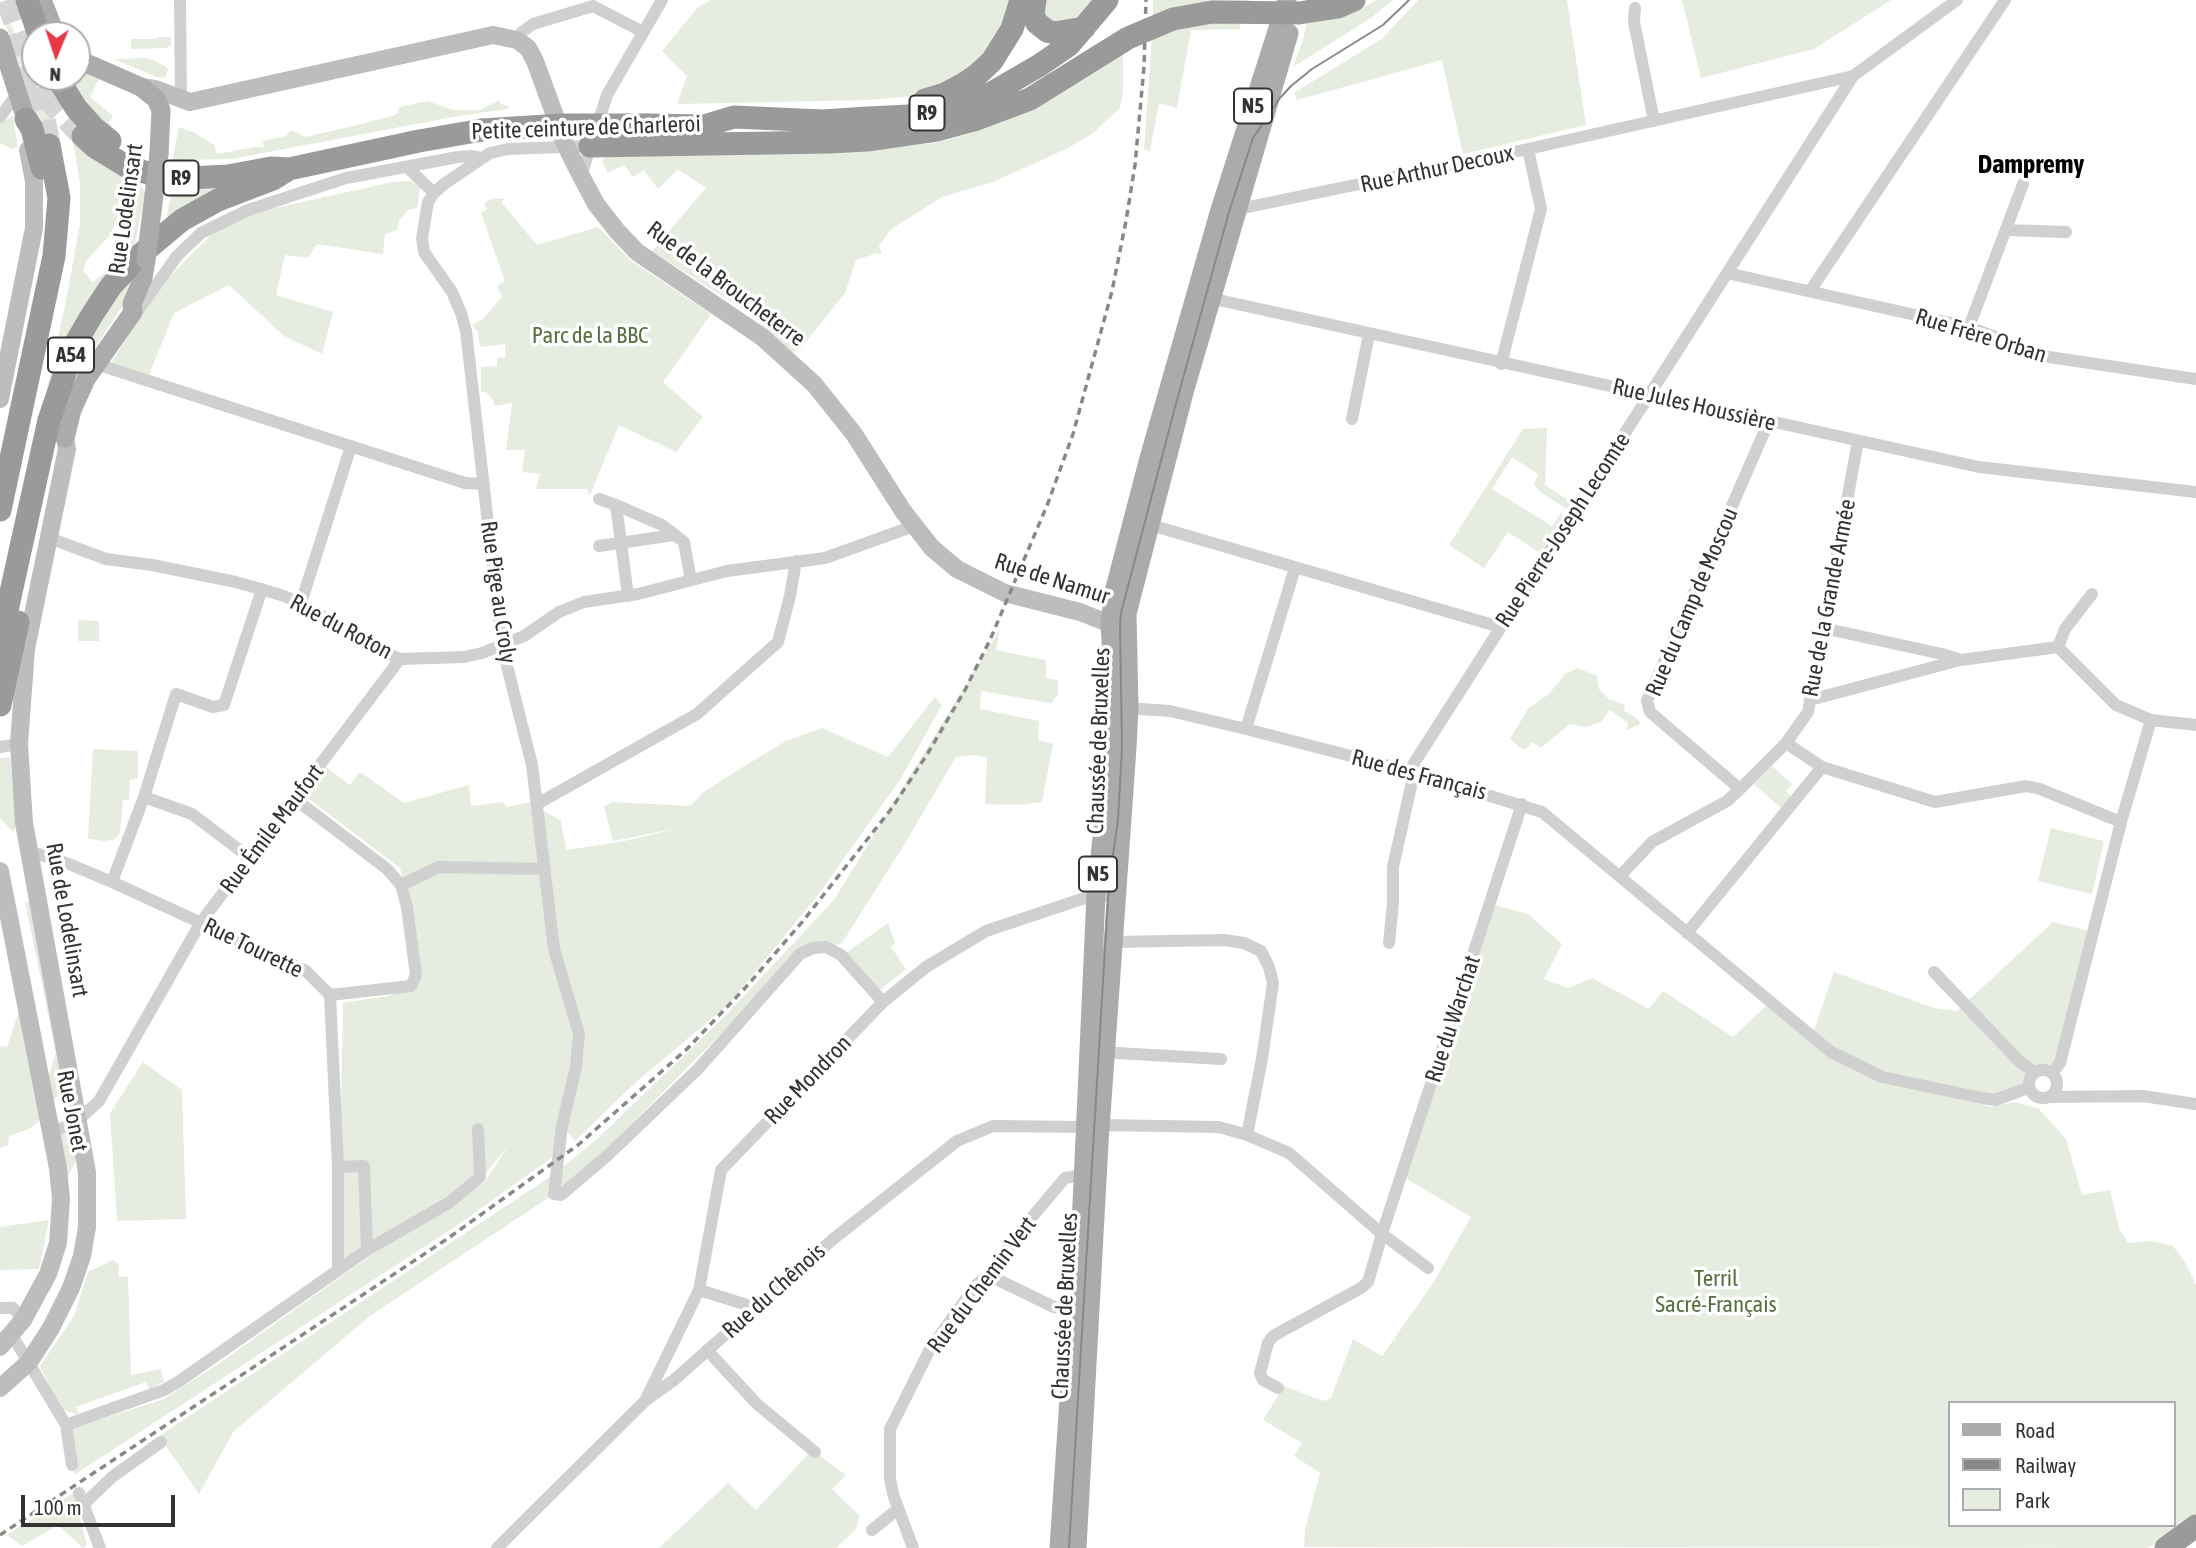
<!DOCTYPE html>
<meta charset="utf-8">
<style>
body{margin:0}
#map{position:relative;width:2196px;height:1548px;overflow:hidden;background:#fff;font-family:"Asap Condensed",sans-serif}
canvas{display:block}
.legend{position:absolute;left:1948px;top:1401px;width:228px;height:126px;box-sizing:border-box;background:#fff;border:2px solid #adadad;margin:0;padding:9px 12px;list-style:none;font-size:21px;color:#333}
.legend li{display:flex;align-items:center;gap:14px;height:35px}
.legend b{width:35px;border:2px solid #adadad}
.north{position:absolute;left:21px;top:21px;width:70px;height:70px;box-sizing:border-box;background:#fff;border:2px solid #adadad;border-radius:50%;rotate:182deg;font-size:19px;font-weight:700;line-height:28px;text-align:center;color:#333}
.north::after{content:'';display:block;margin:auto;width:24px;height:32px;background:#e63946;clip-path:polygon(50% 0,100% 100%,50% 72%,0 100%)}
.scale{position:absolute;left:21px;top:1495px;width:154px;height:32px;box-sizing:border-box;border:4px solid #333;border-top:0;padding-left:9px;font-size:21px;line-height:24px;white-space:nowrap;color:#333;-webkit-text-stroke:5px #fff;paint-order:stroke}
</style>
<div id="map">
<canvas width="2196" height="1548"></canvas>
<ul class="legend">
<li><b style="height:9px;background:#ababab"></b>Road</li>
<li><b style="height:9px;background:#888"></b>Railway</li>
<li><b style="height:19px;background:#e6ecdf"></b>Park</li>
</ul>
<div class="north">N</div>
<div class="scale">100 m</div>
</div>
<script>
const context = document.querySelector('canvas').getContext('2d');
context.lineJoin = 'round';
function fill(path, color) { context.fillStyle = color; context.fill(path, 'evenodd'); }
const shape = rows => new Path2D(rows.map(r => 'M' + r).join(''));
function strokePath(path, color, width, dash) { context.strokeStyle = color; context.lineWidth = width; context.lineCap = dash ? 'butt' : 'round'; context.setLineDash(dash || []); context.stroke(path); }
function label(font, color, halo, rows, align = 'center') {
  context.font = font + ' "Asap Condensed",sans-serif'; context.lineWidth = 7; context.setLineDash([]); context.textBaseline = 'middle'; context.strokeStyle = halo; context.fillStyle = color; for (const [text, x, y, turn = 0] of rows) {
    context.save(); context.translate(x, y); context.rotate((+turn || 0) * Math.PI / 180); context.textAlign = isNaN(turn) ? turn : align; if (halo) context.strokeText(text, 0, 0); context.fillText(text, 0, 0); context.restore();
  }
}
const green = shape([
 [711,0,1014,0,986,57,953,84,914,96,868,100,677,104,687,76,662,51,698,7],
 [1042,0,1092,0,1078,19,1047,26],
 [1153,0,1249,0,1247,5,1153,17],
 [1312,0,1356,0,1360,10,1376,0,1393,0,1371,18,1293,67,1303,40],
 [1418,0,1567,0,1586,125,1463,154,1442,60,1297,100,1294,93,1383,38],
 [1682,0,1891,0,1814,49,1701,78],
 [0,7,12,27,59,140,46,144],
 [1240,21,1240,29,1191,30,1177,108,1159,103,1150,151,1144,149,1152,36,1189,25],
 [157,37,171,37,171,45,167,48,131,49,131,39,156,39],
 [1123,50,1123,91,1120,108,1092,134,1066,149,993,182,942,197,890,230,879,246,882,255,877,253,856,260,845,293,801,348,785,356,756,318,652,251,706,188,678,169,658,189,644,170,633,177,624,165,608,173,602,161,607,155,868,151,934,143,975,132,1027,110],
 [148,58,165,66,168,69,166,77,159,78,114,59],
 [77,68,100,77,90,97,113,116,109,122,112,125,110,130,106,130,66,77,77,77],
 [499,100,501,104,508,106,508,109,458,116,232,159,172,160,179,127,195,133,214,145,217,154,255,147,264,147,262,141,286,136,291,130,306,137,345,128,396,115,400,107,428,101,452,110,480,110],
 [13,116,18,147,12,149,0,143,0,123],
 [73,142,94,160,134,180,110,235,86,261,83,271,93,282,113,266,125,249,118,242,121,231,141,185,145,193,134,249,41,417,68,291,80,223,80,182],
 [410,181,420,187,417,208,408,210,399,221,397,230,385,234,383,254,317,244,308,258,285,255,276,295,333,312,322,354,284,336,229,285,174,313,147,380,110,366,142,311,172,274,215,231,261,211,393,182],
 [230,185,166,221,172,188],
 [493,198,504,199,502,203,537,245,598,227,630,260,711,314,663,382,703,417,676,452,619,425,590,495,587,489,536,489,540,474,522,472,525,450,506,450,512,403,494,406,493,400,486,392,481,392,481,367,497,366,497,358,506,357,505,344,480,347,478,332,472,325,482,320,502,297,497,286,505,281,481,213,487,209,484,203],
 [132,275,130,295,72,382,87,337],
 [1547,428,1545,485,1573,503,1568,510,1539,491,1534,484,1538,474,1512,457,1492,489,1552,526,1561,513,1564,516,1540,553,1508,532,1484,568,1449,545,1523,429],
 [78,620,99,621,99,641,78,641],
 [1000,629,996,650,1046,660,1046,678,1058,680,1058,694,1051,703,981,691,980,709,1039,721,1038,740,1053,744,1042,802,1018,805,985,804,987,757,973,755,956,757,904,845,842,943,800,954,561,1195,554,1194,370,1316,233,1432,199,1494,159,1436,556,1173,597,1139,725,1016,834,900],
 [1578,668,1597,676,1599,689,1609,699,1625,705,1624,711,1635,717,1640,722,1639,725,1627,730,1628,723,1610,710,1602,721,1587,727,1570,724,1541,748,1532,742,1527,748,1523,750,1510,739,1528,709,1549,694,1565,674],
 [935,697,942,705,901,778,818,895,729,1004,636,1082,575,1141,566,1130,564,1149,456,1226,74,1475,67,1430,164,1399,217,1365,370,1256,485,1182,508,1146,481,1179,338,1270,343,1003,388,996,417,986,409,902,400,868,305,796,326,767,350,785,360,772,404,803,469,785,471,806,503,802,507,807,530,802,561,821,566,850,620,842,683,827,613,841,604,806,612,802,690,806,704,792,738,770,786,741,822,728,888,757],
 [93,749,138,751,138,778,130,780,129,800,123,800,120,833,115,839,105,841,88,839],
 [10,757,16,827,13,832,0,818,0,758],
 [1772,766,1792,784,1786,791,1792,797,1783,810,1754,784],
 [2051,828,2104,841,2092,894,2038,881],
 [25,902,31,902,67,1088,51,1102,47,1081,56,1053],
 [1490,904,1528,914,1562,944,1544,979,1568,988,1592,978,1649,1009,1663,991,1733,1037,1767,1005,1812,1036,1834,972,1934,1008,1957,1011,2053,922,2093,932,2056,1065,2032,1071,2023,1095,1957,1097,1990,1107,2014,1102,2038,1108,2066,1139,2082,1195,2110,1190,2119,1228,2128,1243,2152,1241,2173,1246,2186,1264,2196,1285,2196,1517,2148,1548,1304,1547,1305,1530,1320,1473,1294,1456,1302,1443,1263,1420,1284,1386,1323,1401,1331,1398,1353,1339,1382,1356,1433,1283,1471,1217,1402,1176],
 [1949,1403,2173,1403,2173,1525,1949,1525],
 [888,923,895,943,891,947,906,969,879,991,846,953],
 [20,1008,42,1119,29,1129,9,1136,8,1145,0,1148,0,1046,7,1047],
 [143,1062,182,1090,186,1219,117,1221,110,1113],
 [76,1128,80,1153,65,1182,56,1135],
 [49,1220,39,1269,0,1270,0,1227],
 [113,1260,119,1264,118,1276,128,1277,131,1375,161,1369,164,1382,149,1389,146,1382,76,1407,79,1415,61,1409,40,1366,74,1316,88,1272],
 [812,1450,846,1475,832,1489,860,1516,856,1529,836,1548,659,1548,728,1483,756,1510],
 [73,1493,87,1545,83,1548,58,1525,22,1546,7,1535]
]);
const highwayTunnel = shape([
 [7,0,37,84,57,109,83,136],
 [38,87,49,145]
]);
const street = shape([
 [180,0,181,98],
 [593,6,643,32],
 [1635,8,1634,22,1654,121],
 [517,40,522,32,533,24,593,6],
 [0,117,18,93],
 [590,146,508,149,490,153,444,184,434,193,428,202,422,238,424,252,452,292,461,313,466,331,502,646,532,765,554,949,579,1034,576,1067,562,1126,554,1194,561,1195,607,1156,698,1069,800,954,813,948,826,947,841,955,883,1002],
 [407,167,434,193],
 [581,176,607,95,662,0],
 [1234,210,1528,149,1853,76,1957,0],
 [2006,230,2066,232],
 [1727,273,1969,327,2049,357,2196,379],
 [1810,291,2005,0],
 [1205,297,1979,467,2196,492],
 [133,312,139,309,177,256,201,233,248,210,346,178,458,157,471,156,482,158],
 [1969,327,2023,184],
 [96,364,465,483,484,484],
 [1501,364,1541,209,1528,149],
 [1352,419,1369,334],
 [599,499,616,505],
 [1144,523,1500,627],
 [49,538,106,559,152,565,236,582,281,595,301,603,373,647,400,659,464,657,482,653,524,636,559,612,584,602,638,594,727,571,825,558,914,526],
 [599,546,674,535],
 [628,596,616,505,662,525,684,542,691,580],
 [301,603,351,446],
 [1823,628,1942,654,1961,660,2058,647],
 [2058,647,2116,705,2151,720,2196,725],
 [2058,647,2065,629,2092,594],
 [1810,700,1960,660],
 [1125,708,1170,711,1246,729,1409,771,1542,812,1831,1052,1882,1077,1982,1098,1995,1100,2028,1088],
 [1246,729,1295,568],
 [1786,743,1822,767,1935,802,2026,786,2040,789,2121,822],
 [0,747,19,744],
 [1409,771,1853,76],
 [1740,789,1650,712,1647,701,1769,421],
 [144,797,192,814,250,858],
 [537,804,697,714,778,642,790,596,796,561],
 [29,851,69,864,112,882,306,971,330,995,411,986,416,975,407,907,401,885,387,869,295,799],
 [1620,876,1652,842,1727,801,1740,789,1786,743,1808,712,1858,441],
 [112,882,144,797,176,694,213,707,224,705,262,589],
 [401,885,439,867,545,869],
 [1687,933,1822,767],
 [1112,942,1225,940,1244,943,1261,951,1269,967,1273,983,1262,1059,1247,1135],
 [1389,943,1393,903,1393,867,1414,773],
 [1934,972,2020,1062,2034,1072],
 [330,995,338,1167,338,1270],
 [1099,1052,1221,1059],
 '2029 1084a14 14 0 1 1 28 0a14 14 0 1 1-28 0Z',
 [2052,1073,2060,1063,2121,822,2151,720],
 [2049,1097,2143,1096,2196,1104],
 [51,1132,75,1123,99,1101,201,922,400,659],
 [338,1167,364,1166,367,1250],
 [988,1275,1054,1307,1075,1312],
 [699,1290,757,1308],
 [0,1308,13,1308,23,1320],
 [12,1335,66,1425,72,1465],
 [707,1350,757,1404,815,1452],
 [1278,1388,1263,1380,1260,1373,1268,1343,1273,1336,1361,1288,1368,1282,1382,1234,1428,1268],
 [646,1399,699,1290,721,1170,883,1002,926,967,986,931,1088,897,1096,895,1116,897],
 [66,1425,164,1390,178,1382,367,1250,450,1202,480,1177,478,1129],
 [79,1493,100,1548],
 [84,1504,112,1477,161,1442],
 [872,1530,898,1509],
 [497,1548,646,1400,674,1380,832,1240,957,1141,993,1126,1085,1127,1100,1125,1219,1127,1247,1135,1289,1153,1382,1234,1522,804],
 [913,1548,893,1494,890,1478,890,1429,930,1349,976,1285,988,1275,1016,1236,1065,1178,1089,1174]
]);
const secondary = shape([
 [141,87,155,89,190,102,493,35,517,40,528,48,535,61,566,146,581,176,596,204,617,231,637,252,762,337,814,384,854,434,903,511,932,548,957,569,1005,593,1080,612,1113,625,1124,625],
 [0,399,34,228,34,181,28,150],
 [0,871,58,1168,61,1199,58,1243,48,1274,23,1320,0,1347],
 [0,1388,29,1362,51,1328,71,1288,82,1256,87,1227,87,1172,24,823,19,744,26,649,67,449,65,438]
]);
const primary = shape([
 [42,0,56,35],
 [0,38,26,119],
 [77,59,141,87,156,99,161,110,159,154],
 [65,438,72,410,86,379,133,312,132,304,143,278,146,260],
 [1059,1548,1082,1205,1096,895,1104,819,1110,719,1112,658,1110,623,1114,592,1149,458,1219,213,1287,0],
 [1077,1548,1099,1143,1127,748,1129,708,1127,614,1185,389,1289,33]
]);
const highway = shape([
 [27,0,39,35],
 [1035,0,1033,15,1037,23,1047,31,1055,33,1084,28],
 [57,77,76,108,94,128,110,141],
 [925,100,945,94,962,85,977,75,992,61,1012,29,1021,0],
 [26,119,32,129,42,168],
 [647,125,704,126,734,117,823,121,868,118,909,116,939,111,990,94,1040,65,1069,45,1107,0],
 [83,136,95,147,126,166,154,175,189,178,228,176,271,168,289,169,419,141,482,130],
 [590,146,829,142,867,140,937,130,974,120,1030,99,1099,56],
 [0,510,54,256,59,198,49,145],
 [0,642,49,420,75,344,92,315,111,286,140,255,182,220,218,200,273,179,289,169],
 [0,705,18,622],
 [2166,1548,2196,1526]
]);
const tram = shape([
 [1069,1548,1109,882,1118,820,1122,747,1120,625,1121,613,1174,411,1229,212,1253,138,1280,98,1291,86,1312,69,1383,25,1409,0]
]);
const rail = shape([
 [0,1535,447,1239,578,1145,687,1049,746,987,803,921,892,808,928,753,965,690,990,640,1048,503,1073,434,1112,291,1126,221,1135,165,1144,67,1146,0]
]);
const primaryBridge = shape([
 [146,260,159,154]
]);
const highwayBridge = shape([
 [1099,56,1128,38,1173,19,1212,12,1299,13,1338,7,1354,0],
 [482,130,562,125,647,125]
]);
const shields = [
 [1253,106,38],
 [927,113,35],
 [181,178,35],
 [71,355,46],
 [1098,874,38]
];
const shieldNames = [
 ["N5",1253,106],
 ["R9",927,113],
 ["R9",181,178],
 ["A54",71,355],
 ["N5",1098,874]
];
const streetNames = [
 ["Petite ceinture de Charleroi",586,128,-2],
 ["Rue Arthur Decoux",1437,169,-12],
 ["Rue Lodelinsart",126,209,-82],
 ["Rue de la Broucheterre",726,284,37],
 ["Rue Frère Orban",1981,336,17],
 ["Rue Jules Houssière",1694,405,13],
 ["Rue Pierre-Joseph Lecomte",1563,530,-57],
 ["Rue de Namur",1052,579,18],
 ["Rue Pige au Croly",498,592,82],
 ["Rue de la Grande Armée",1829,598,-79],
 ["Rue du Camp de Moscou",1692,602,-67],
 ["Rue du Roton",341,627,28],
 ["Chaussée de Bruxelles",1099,741,-88],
 ["Rue des Français",1419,775,15],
 ["Rue Émile Maufort",272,829,-53],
 ["Rue de Lodelinsart",67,920,80],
 ["Rue Tourette",253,948,26],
 ["Rue du Warchat",1453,1019,-72],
 ["Rue Mondron",808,1080,-46],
 ["Rue Jonet",72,1111,79],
 ["Rue du Chemin Vert",982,1285,-53],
 ["Rue du Chênois",774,1291,-42],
 ["Chaussée de Bruxelles",1065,1306,-87]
];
const parkNames = [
 ["Parc de la BBC",590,336],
 ["Terril",1716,1279],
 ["Sacré-Français",1716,1305]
];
const quarterNames = [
 ["Dampremy",2031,165]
];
fill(green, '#e6ecdf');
strokePath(highwayTunnel, '#d6d6d6', 23, [23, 11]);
strokePath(street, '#d0d0d0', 12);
strokePath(secondary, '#bdbdbd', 18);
strokePath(primary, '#ababab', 19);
strokePath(highway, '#9a9a9a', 23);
strokePath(tram, '#888', 2);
strokePath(rail, '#888', 3.5, [7, 5]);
strokePath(primaryBridge, '#ababab', 19);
strokePath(highwayBridge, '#9a9a9a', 23);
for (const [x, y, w] of shields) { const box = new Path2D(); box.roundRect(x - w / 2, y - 17.5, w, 35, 5); context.fillStyle = '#fff'; context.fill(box); strokePath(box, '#333', 2); }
label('bold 21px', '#333', null, shieldNames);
label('23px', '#333', '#fff', streetNames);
label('23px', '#56703f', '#fff', parkNames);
label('bold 26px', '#000', '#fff', quarterNames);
</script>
